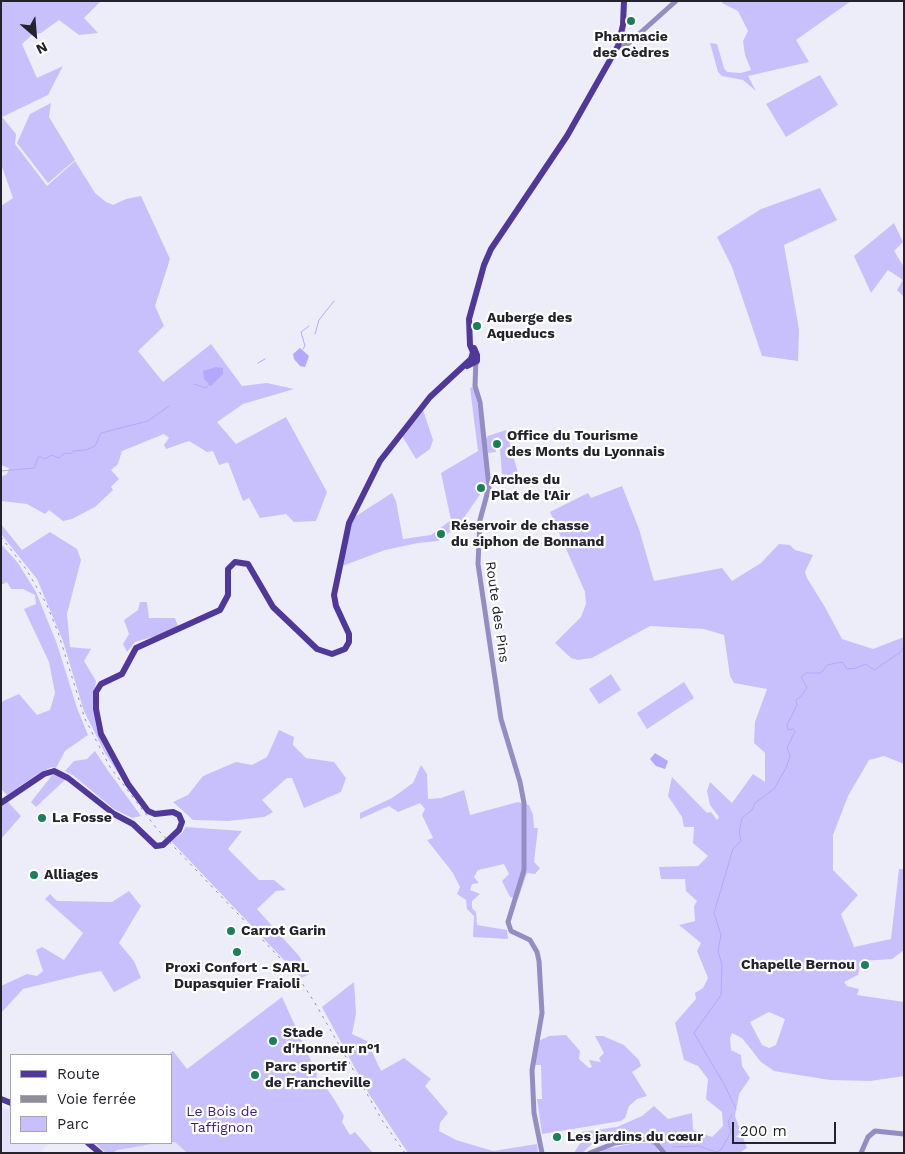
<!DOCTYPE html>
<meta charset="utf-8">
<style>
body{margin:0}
#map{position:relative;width:905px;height:1154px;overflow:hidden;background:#edecf9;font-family:"Work Sans",sans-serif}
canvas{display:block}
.frame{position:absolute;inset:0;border:2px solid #23222d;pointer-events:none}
.legend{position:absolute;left:10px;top:1054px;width:162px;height:90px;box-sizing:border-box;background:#fff;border:1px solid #a7a7ab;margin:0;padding:6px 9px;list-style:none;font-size:15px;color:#23222d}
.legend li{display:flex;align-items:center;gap:10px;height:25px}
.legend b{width:25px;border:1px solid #a7a7ab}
.north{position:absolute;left:10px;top:10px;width:50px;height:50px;-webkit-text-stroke:4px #fff;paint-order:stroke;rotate:153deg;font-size:14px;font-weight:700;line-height:20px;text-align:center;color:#23222d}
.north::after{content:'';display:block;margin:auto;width:18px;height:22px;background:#23222d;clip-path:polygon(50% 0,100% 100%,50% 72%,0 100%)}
.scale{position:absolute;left:732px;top:1122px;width:104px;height:22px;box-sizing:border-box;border:2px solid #23222d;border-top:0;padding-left:6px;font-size:15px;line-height:18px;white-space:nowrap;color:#23222d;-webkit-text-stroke:4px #fff;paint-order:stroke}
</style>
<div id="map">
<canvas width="905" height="1154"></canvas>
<div class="frame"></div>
<ul class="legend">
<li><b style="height:6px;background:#50379a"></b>Route</li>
<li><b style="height:6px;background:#8f8e9a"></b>Voie ferrée</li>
<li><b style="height:14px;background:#c7c0fd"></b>Parc</li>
</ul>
<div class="north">N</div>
<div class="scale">200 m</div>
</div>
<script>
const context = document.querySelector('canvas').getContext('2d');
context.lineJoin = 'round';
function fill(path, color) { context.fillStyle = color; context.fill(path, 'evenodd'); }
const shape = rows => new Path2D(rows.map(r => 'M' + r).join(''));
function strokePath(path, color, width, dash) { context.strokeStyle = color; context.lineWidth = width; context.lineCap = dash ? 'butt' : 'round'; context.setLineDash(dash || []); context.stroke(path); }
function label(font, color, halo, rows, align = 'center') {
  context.font = font + ' "Work Sans",sans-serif'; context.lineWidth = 4.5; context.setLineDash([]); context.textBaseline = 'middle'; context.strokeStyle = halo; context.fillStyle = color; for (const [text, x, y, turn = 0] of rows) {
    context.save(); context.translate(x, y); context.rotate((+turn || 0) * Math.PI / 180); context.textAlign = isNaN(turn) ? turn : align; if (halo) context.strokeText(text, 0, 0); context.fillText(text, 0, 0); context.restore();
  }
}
const built = shape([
 [1,1107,11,1110,11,1143,49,1143,40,1153,1,1153],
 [175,1141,187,1153,113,1153,117,1150,136,1146]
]);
const green = shape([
 [1,1,101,1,84,18,98,33,79,35,59,20,41,33,32,35,22,44,37,78,63,66,48,95,2,117,16,134,15,144,47,186,75,161,95,193,106,202,113,205,126,199,141,196,170,259,155,306,164,326,138,351,163,382,211,344,242,386,267,383,294,389,243,404,217,422,236,444,286,417,327,492,316,521,294,522,286,514,260,518,249,498,243,501,228,462,219,465,213,451,207,452,189,441,166,449,164,445,169,438,164,434,122,451,118,464,111,470,119,479,111,487,113,490,95,507,72,519,63,521,49,510,45,514,27,504,1,501,1,477,7,474,9,468,1,465,1,206,13,198,1,164],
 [724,1,851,1,796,40,809,62,748,76,756,91,743,80,722,76,718,72,710,43,717,44,724,68,727,72,741,73,751,70,745,55,743,41,748,31,738,11,722,3],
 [820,75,838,105,786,137,766,104],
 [51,103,49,117,75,160,48,183,17,143,30,114],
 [820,188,837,220,784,245,799,329,798,361,762,356,732,267,717,237,761,209],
 [894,223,903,242,894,251,904,267,904,297,897,290,903,280,888,270,871,293,854,256],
 [475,386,488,483,458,526,438,541,418,543,385,550,342,566,353,518,392,493,396,501,403,539,431,535,451,520,441,473,478,451,470,388],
 [423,410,433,440,430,449,416,459,402,436],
 [506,430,518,473,493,482,505,476,502,474,499,437,494,438,496,452,488,453,486,439,488,436],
 [622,486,639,529,654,581,722,568,732,581,761,563,779,544,790,545,795,550,813,555,805,572,807,578,825,607,842,639,873,649,904,637,904,764,884,756,869,760,848,796,833,835,833,870,858,895,841,914,854,947,891,939,899,869,904,869,904,950,892,959,861,961,858,975,844,982,847,986,859,989,857,995,904,1002,904,1076,870,1081,830,1080,774,1071,761,1062,742,1038,732,1033,730,1038,731,1050,741,1055,742,1066,750,1078,739,1094,735,1116,747,1148,739,1153,665,1153,658,1140,646,1136,619,1137,591,1145,582,1153,574,1153,582,1140,581,1132,617,1127,642,1116,654,1106,668,1119,692,1113,693,1130,712,1137,723,1126,722,1112,706,1099,708,1079,698,1066,684,1060,675,1023,696,999,695,993,703,988,708,978,697,951,701,943,679,925,695,921,694,906,697,901,686,891,685,879,661,879,659,867,698,866,708,856,693,843,694,827,684,827,682,817,668,796,672,777,707,813,711,812,717,820,719,817,710,805,707,791,710,782,732,803,753,774,765,782,765,753,754,743,755,722,767,689,734,683,730,676,724,635,704,629,650,626,592,658,578,660,571,658,555,643,581,617,586,604,585,592,550,512,588,493,591,498],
 [769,1012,785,1019,776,1045,769,1048,762,1045,750,1022],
 [1,524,22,550,50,532,77,549,81,560,67,614,70,647,91,649,84,661,96,681,93,702,96,726,103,745,122,779,105,753,84,711,63,641,37,579,1,534],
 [1,544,18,563,36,592,57,644,77,708,88,735,65,751,56,768,52,767,36,775,7,795,1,789,1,702,19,694,37,715,50,710,55,693,49,662,24,609,36,604,35,595,23,589,11,589,7,582,1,585],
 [140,602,147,602,149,618,175,618,178,626,162,634,135,642,127,652,123,644,129,634,124,620,138,610],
 [611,674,621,690,599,704,589,689],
 [684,682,694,698,647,729,637,713],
 [279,730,294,737,293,745,306,758,334,762,346,778,341,792,304,808,292,778,287,778,262,800,273,812,264,817,228,821,193,820,173,802,188,795,203,776,236,762,252,765,267,757],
 [95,751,109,772,141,816,132,818,114,809,74,776,65,771,74,761,87,759],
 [421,765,427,774,428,799,441,798,464,790,470,815,518,802,529,805,533,815,534,828,538,828,534,862,540,868,535,874,527,873,518,899,510,897,502,881,509,874,504,864,478,870,474,877,479,883,472,884,470,890,480,894,472,901,472,908,476,912,477,925,507,930,508,939,473,937,474,916,467,909,466,900,457,894,460,887,453,873,427,840,433,838,422,815,425,809,420,803,398,812,389,806,360,819,360,813,392,798,413,783],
 [53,774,66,779,36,807,31,802],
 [8,802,21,816,1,839,1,807],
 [186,827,242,831,228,849,259,880,274,880,286,890,276,891,257,909,299,956,310,974,301,978,171,841,182,833],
 [129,891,141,906,119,943,134,961,141,978,114,992,101,971,80,975,23,989,1,1013,1,986,27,974,37,976,43,971,36,950,42,947,64,960,83,933,45,899,50,894,57,901,112,902],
 [354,982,356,1014,352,1034,367,1041,381,1071,404,1058,431,1079,425,1086,448,1113,440,1123,439,1131,456,1140,493,1151,537,1144,538,1153,408,1153,369,1094,322,1007],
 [282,997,317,1074,316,1078,321,1080,334,1099,344,1116,342,1122,350,1135,355,1132,373,1153,187,1153,175,1142,171,1142,171,1055,168,1055,173,1051,187,1069],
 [566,1035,580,1051,579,1059,589,1068,592,1067,589,1060,601,1062,599,1058,604,1053,595,1036,603,1036,624,1045,639,1060,641,1066,632,1072,647,1096,637,1099,629,1106,625,1118,621,1121,542,1134,537,1099,542,1099,541,1065,535,1065,538,1041,549,1036],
 [95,1143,158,1143,117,1150,113,1153,106,1153],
 [636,1143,651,1143,656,1146,659,1153,599,1153,605,1149]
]);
const water = shape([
 [300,348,309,356,305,367,300,366,294,359,293,354],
 [216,367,223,368,223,374,211,386,204,379,203,371],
 [655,753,668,761,665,769,656,766,650,759]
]);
const stream = shape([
 [315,334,319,320,334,301],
 [303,349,305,346,301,332,309,326],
 [258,363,265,359],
 [194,384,206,388,210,383],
 [1,471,34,468,39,456,45,459,51,455,59,458,65,453,71,454,73,451,86,450,95,446,101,433,148,421,169,406],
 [736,1109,725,1086,694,1033,721,995,722,965,718,951,721,935,714,913,733,849,741,841,739,832,742,818,752,810,755,803,774,789,786,768,790,756,787,748,795,731,793,729,788,730,787,725,797,705,796,700,801,696,807,688,801,677,806,673,821,673,827,665,842,662,847,669,856,668,866,664,874,670,901,652,904,645],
 [673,1147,699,1146,716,1152,721,1150,731,1132,728,1122,732,1114],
 [642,1153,643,1153]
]);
const minor = shape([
 [621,39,636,37],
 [618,46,629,43,676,1],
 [476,359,475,386,480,402,489,487,480,520,478,564,501,719,520,782,524,803,524,870,508,922,511,931,530,940,537,952,539,961,542,1013,532,1070,534,1113,542,1153],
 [590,1153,615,1143,646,1139,656,1143,664,1153],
 [861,1153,868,1137,875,1131,904,1134]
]);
const major = shape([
 [467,366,477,361,477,355,474,348],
 [1,803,44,774,54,771,68,778,114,814,133,824,156,846,163,845,179,830,182,822,179,815,173,812,155,814,148,811,128,784,101,734,96,709,96,692,101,684,122,674,136,648,220,610,228,595,228,569,235,562,248,564,273,607,317,649,332,654,345,649,349,642,349,634,336,606,334,595,349,523,380,461,430,397,471,359,473,352,470,345,469,319,484,265,491,249,567,136,618,46,623,25,624,1],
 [1,1099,11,1103],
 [88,1143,100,1153]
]);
const rail = shape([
 [1,537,26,569,46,603,58,632,85,719,110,767,157,829,298,977,315,1003,382,1120,405,1153]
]);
const markers = [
 [631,21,5,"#197f59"],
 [477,326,5,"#197f59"],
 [497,444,5,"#197f59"],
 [481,488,5,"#197f59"],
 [441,534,5,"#197f59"],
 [42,818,5,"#197f59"],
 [34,875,5,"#197f59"],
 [231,931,5,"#197f59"],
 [237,952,5,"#197f59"],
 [865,965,5,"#197f59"],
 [273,1041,5,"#197f59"],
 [255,1075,5,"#197f59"],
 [557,1137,5,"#197f59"]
];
const poiNames = [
 ["Pharmacie",631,37,"center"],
 ["des Cèdres",631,53,"center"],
 ["Auberge des",487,318],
 ["Aqueducs",487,334],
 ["Office du Tourisme",507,436],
 ["des Monts du Lyonnais",507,452],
 ["Arches du",491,480],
 ["Plat de l'Air",491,496],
 ["Réservoir de chasse",451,526],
 ["du siphon de Bonnand",451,542],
 ["La Fosse",52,818],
 ["Alliages",44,875],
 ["Carrot Garin",241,931],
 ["Chapelle Bernou",855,965,"right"],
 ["Proxi Confort - SARL",237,968,"center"],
 ["Dupasquier Fraioli",237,984,"center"],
 ["Stade",283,1033],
 ["d'Honneur n°1",283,1049],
 ["Parc sportif",265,1067],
 ["de Francheville",265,1083],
 ["Les jardins du cœur",567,1137]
];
const streetNames = [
 ["Route des Pins",497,612,82]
];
const parkNames = [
 ["Le Bois de",222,1112],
 ["Taffignon",222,1128]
];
fill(built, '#e5e3fb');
fill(green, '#c7c0fd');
fill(water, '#b4a8fd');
strokePath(stream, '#b4a8fd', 1);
strokePath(minor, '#948dc4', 5);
strokePath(major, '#50379a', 6);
strokePath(rail, '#8f8e9a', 1, [2.5, 5]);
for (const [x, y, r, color] of markers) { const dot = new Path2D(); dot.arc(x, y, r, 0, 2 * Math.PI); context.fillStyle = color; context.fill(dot); strokePath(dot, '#fff', 2); }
label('bold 14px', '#23222d', '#fff', poiNames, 'left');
label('14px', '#23222d', '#fff', streetNames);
label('14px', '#3b1f7f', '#fff', parkNames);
</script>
